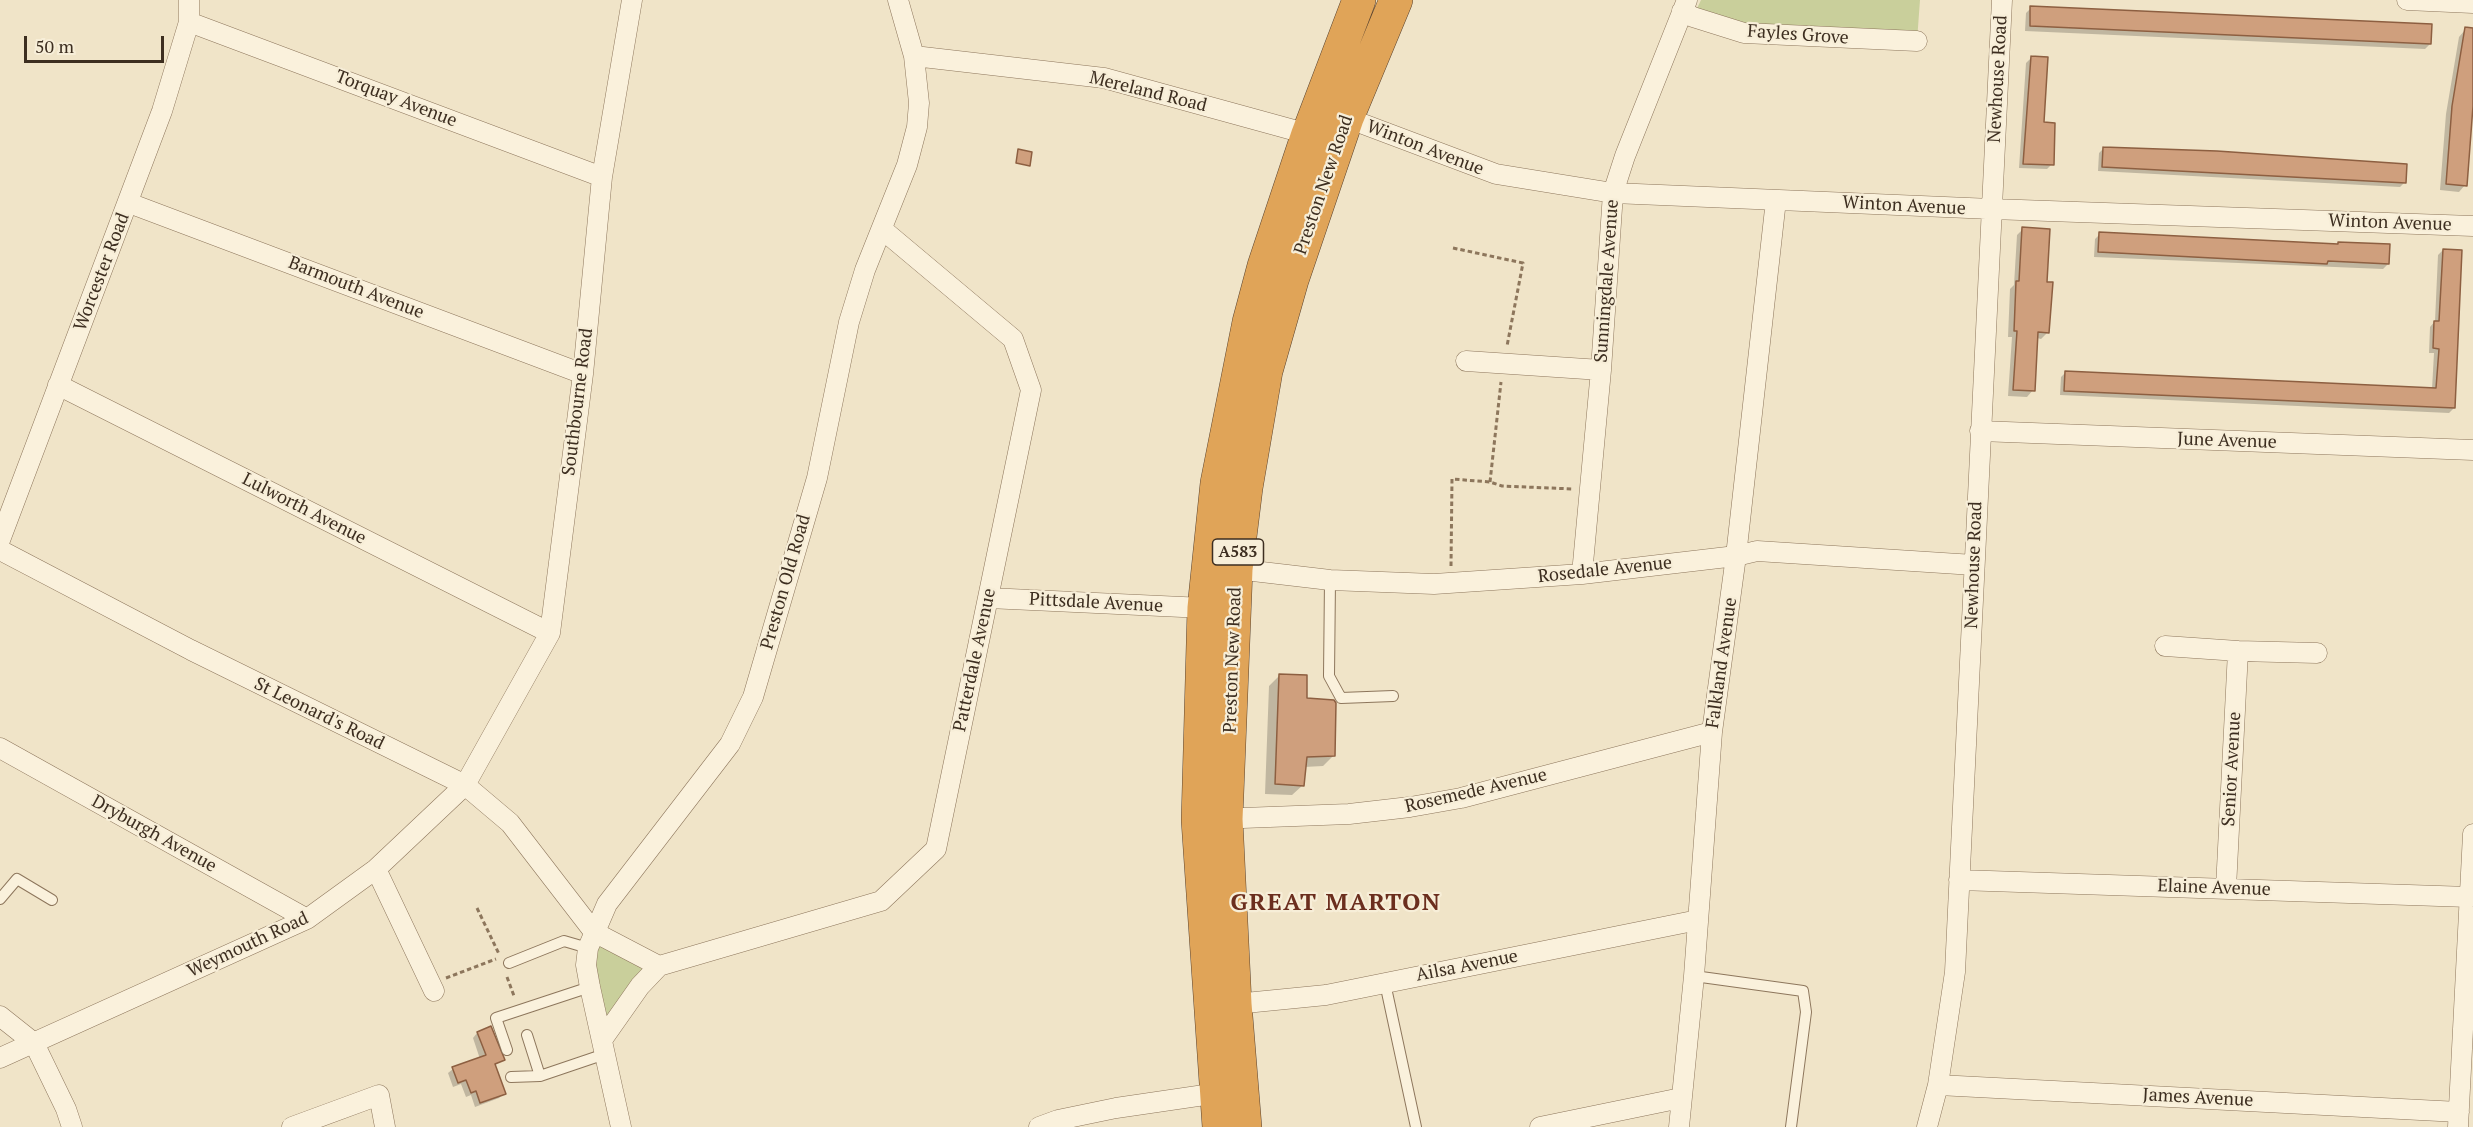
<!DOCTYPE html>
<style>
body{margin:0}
#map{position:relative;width:2473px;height:1127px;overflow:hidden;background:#f0e4c8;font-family:"PT Serif",serif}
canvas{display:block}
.scale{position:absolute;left:24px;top:36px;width:140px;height:27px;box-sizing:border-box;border:3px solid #3d2e20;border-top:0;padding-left:8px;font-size:18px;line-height:21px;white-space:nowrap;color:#3d2e20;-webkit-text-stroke:4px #f7eed8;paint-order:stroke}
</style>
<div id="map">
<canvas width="2473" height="1127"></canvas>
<div class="scale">50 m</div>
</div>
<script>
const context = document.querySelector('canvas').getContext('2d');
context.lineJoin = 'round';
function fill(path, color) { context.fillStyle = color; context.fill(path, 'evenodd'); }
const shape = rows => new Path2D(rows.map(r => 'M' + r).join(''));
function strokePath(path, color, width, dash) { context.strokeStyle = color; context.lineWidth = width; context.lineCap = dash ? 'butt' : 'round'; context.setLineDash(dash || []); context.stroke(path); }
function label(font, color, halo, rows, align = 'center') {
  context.font = font + ' "PT Serif",serif'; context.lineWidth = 4.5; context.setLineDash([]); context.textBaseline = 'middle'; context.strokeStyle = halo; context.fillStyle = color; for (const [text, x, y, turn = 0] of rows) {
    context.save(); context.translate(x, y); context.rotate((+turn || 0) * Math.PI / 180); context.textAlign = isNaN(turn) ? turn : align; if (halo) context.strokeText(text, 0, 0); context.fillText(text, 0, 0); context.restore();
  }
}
const green = shape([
 [1701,0,1920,0,1917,41,1744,33,1693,17],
 [598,944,641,967,643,971,605,1021,594,972]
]);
const shadow = shape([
 [2031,8,2430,44,2425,49,2025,31,2026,13],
 [2465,30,2473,32,2473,97,2465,185,2459,192,2440,190,2446,114,2459,37],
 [2031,58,2052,164,2047,169,2019,168,2026,63],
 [2104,148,2405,182,2400,187,2098,171,2099,153],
 [2023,229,2046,284,2048,332,2041,339,2037,338,2033,390,2027,397,2008,396,2012,337,2008,337,2010,289,2014,285,2017,235],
 [2100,234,2337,246,2388,264,2383,269,2094,257,2095,239],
 [2443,250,2454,408,2449,413,2060,395,2061,377,2066,372,2432,389,2434,353,2429,353,2430,327,2435,321,2438,255],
 [1279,676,1306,700,1334,755,1323,766,1304,767,1303,785,1292,795,1265,794,1269,686],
 [490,1028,503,1059,494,1066,504,1093,499,1098,475,1107,471,1095,466,1097,461,1084,453,1087,448,1073,453,1069,480,1059,473,1038,477,1033]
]);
const building = shape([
 [2030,6,2432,24,2431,44,2030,26,2030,6],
 [2465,27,2473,28,2473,106,2467,186,2446,184,2452,106,2465,27],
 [2031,56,2048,57,2044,122,2055,123,2054,165,2023,164,2031,56],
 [2103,147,2217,151,2407,164,2406,183,2102,167,2103,147],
 [1018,149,1032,152,1030,166,1016,163,1018,149],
 [2022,227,2050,229,2047,282,2053,282,2049,333,2038,332,2035,391,2013,390,2017,331,2014,331,2016,281,2019,281,2022,227],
 [2099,232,2338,244,2338,242,2390,244,2389,264,2328,261,2327,264,2098,252,2099,232],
 [2443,249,2462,250,2455,408,2064,391,2065,371,2436,388,2439,349,2433,348,2434,321,2439,321,2443,249],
 [1279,674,1307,675,1307,698,1334,700,1336,703,1335,756,1307,757,1304,786,1275,784,1279,674],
 [491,1026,505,1060,495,1064,506,1094,480,1103,476,1091,471,1093,466,1080,458,1083,452,1067,486,1055,477,1032,491,1026]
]);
const path = shape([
 [1453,248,1523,263,1507,346],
 [1490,482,1501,382],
 [1451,566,1452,479,1490,482,1502,486,1573,489],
 [477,908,499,954],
 [507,977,514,996],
 [446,978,496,959]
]);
const lane = shape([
 [1330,580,1329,676,1341,698,1393,696],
 [0,899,17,879,52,900],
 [509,963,564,941,588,948],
 [1694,976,1803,991,1806,1012,1791,1127],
 [1385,983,1416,1127],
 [527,1035,540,1076,605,1054],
 [507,1050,496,1018,590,987],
 [511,1077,540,1076]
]);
const street = shape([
 [2407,0,2473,3],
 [1682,11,1693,17,1744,33,1917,41],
 [189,22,602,177],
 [914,56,1104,78,1308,134],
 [1347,118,1496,174,1613,193,1992,209,2473,226],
 [129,203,583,374],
 [1466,361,1601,370],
 [58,385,550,633],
 [1980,431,2473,450],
 [0,540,162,111,189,22,189,0],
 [0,550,191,650,465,785,510,823,594,932,659,966],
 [1236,569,1330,580,1434,584,1582,574,1736,556,1757,551,1974,565],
 [1582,574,1601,370,1613,193,1625,156,1687,0],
 [988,598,1204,608],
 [2165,646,2238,651,2226,888],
 [2238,651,2317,653],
 [0,748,307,919],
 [1216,819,1349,814,1410,807,1461,798,1712,732],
 [376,869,434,991],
 [1959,880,2469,897],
 [1235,1004,1326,995,1698,920],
 [0,1016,34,1043,66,1109,72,1127],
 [602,1040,640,986,659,966,881,901,936,849,1031,390,1013,339,883,230],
 [0,1058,307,919,376,869,465,785,550,633,583,374,602,177,632,0],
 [1938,1085,2459,1112],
 [292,1127,379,1095,385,1127],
 [621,1127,590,987,586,965,588,948,607,904,730,744,753,697,817,478,849,322,865,270,907,165,917,127,919,103,914,56,898,0],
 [1039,1127,1058,1120,1116,1108,1225,1092],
 [1540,1127,1681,1098],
 [1679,1127,1694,976,1712,732,1736,556,1776,200],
 [1927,1127,1938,1085,1955,972,2002,0],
 [2458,1127,2473,834]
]);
const highway = shape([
 [1219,1127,1198,820,1204,608,1217,483,1249,322,1264,266,1308,134,1359,0],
 [1245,1127,1235,1004,1226,819,1236,569,1246,488,1266,371,1292,280,1347,118,1396,0]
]);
const shields = [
 [1238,552,51]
];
const shieldNames = [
 ["A583",1238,552]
];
const streetNames = [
 ["Fayles Grove",1798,35,4],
 ["Newhouse Road",1998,79,-87],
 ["Mereland Road",1148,92,14],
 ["Torquay Avenue",396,99,21],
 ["Winton Avenue",1425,148,21],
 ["Preston New Road",1324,185,-71],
 ["Winton Avenue",1904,206,3],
 ["Winton Avenue",2390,223,2],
 ["Worcester Road",102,272,-69],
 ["Sunningdale Avenue",1607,281,-86],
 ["Barmouth Avenue",356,288,21],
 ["Southbourne Road",578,402,-83],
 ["June Avenue",2227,441,2],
 ["Lulworth Avenue",304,509,27],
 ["Newhouse Road",1974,565,-88],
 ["Rosedale Avenue",1605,570,-6],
 ["Preston Old Road",786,582,-74],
 ["Pittsdale Avenue",1096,603,3],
 ["Patterdale Avenue",975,660,-78],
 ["Preston New Road",1233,660,-88],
 ["Falkland Avenue",1722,663,-82],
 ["St Leonard's Road",319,714,26],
 ["Senior Avenue",2232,769,-87],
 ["Rosemede Avenue",1476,791,-13],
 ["Dryburgh Avenue",154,834,29],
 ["Elaine Avenue",2214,888,2],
 ["Weymouth Road",248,945,-25],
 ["Ailsa Avenue",1467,966,-11],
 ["James Avenue",2198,1098,3]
];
const districtNames = [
 ["GREAT MARTON",1336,903]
];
fill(green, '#c9cf9b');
fill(shadow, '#0003');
fill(building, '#cf9f7d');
strokePath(building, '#8d5f41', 1.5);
strokePath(lane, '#8d765c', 12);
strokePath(street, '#8d765c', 21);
strokePath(highway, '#5b4430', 34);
strokePath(path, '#8d765c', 3, [4.5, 3]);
strokePath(lane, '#faf1dc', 10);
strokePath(street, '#faf1dc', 20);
strokePath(highway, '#e0a458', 33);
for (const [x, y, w] of shields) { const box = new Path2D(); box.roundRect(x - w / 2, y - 13, w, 26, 4.5); context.fillStyle = '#f7eed8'; context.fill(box); strokePath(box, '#3d2e20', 1.5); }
label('bold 16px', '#3d2e20', null, shieldNames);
label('18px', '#3d2e20', '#f7eed8', streetNames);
context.letterSpacing = '1.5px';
label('bold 24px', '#6b2e1e', '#f7eed8', districtNames);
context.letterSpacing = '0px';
</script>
